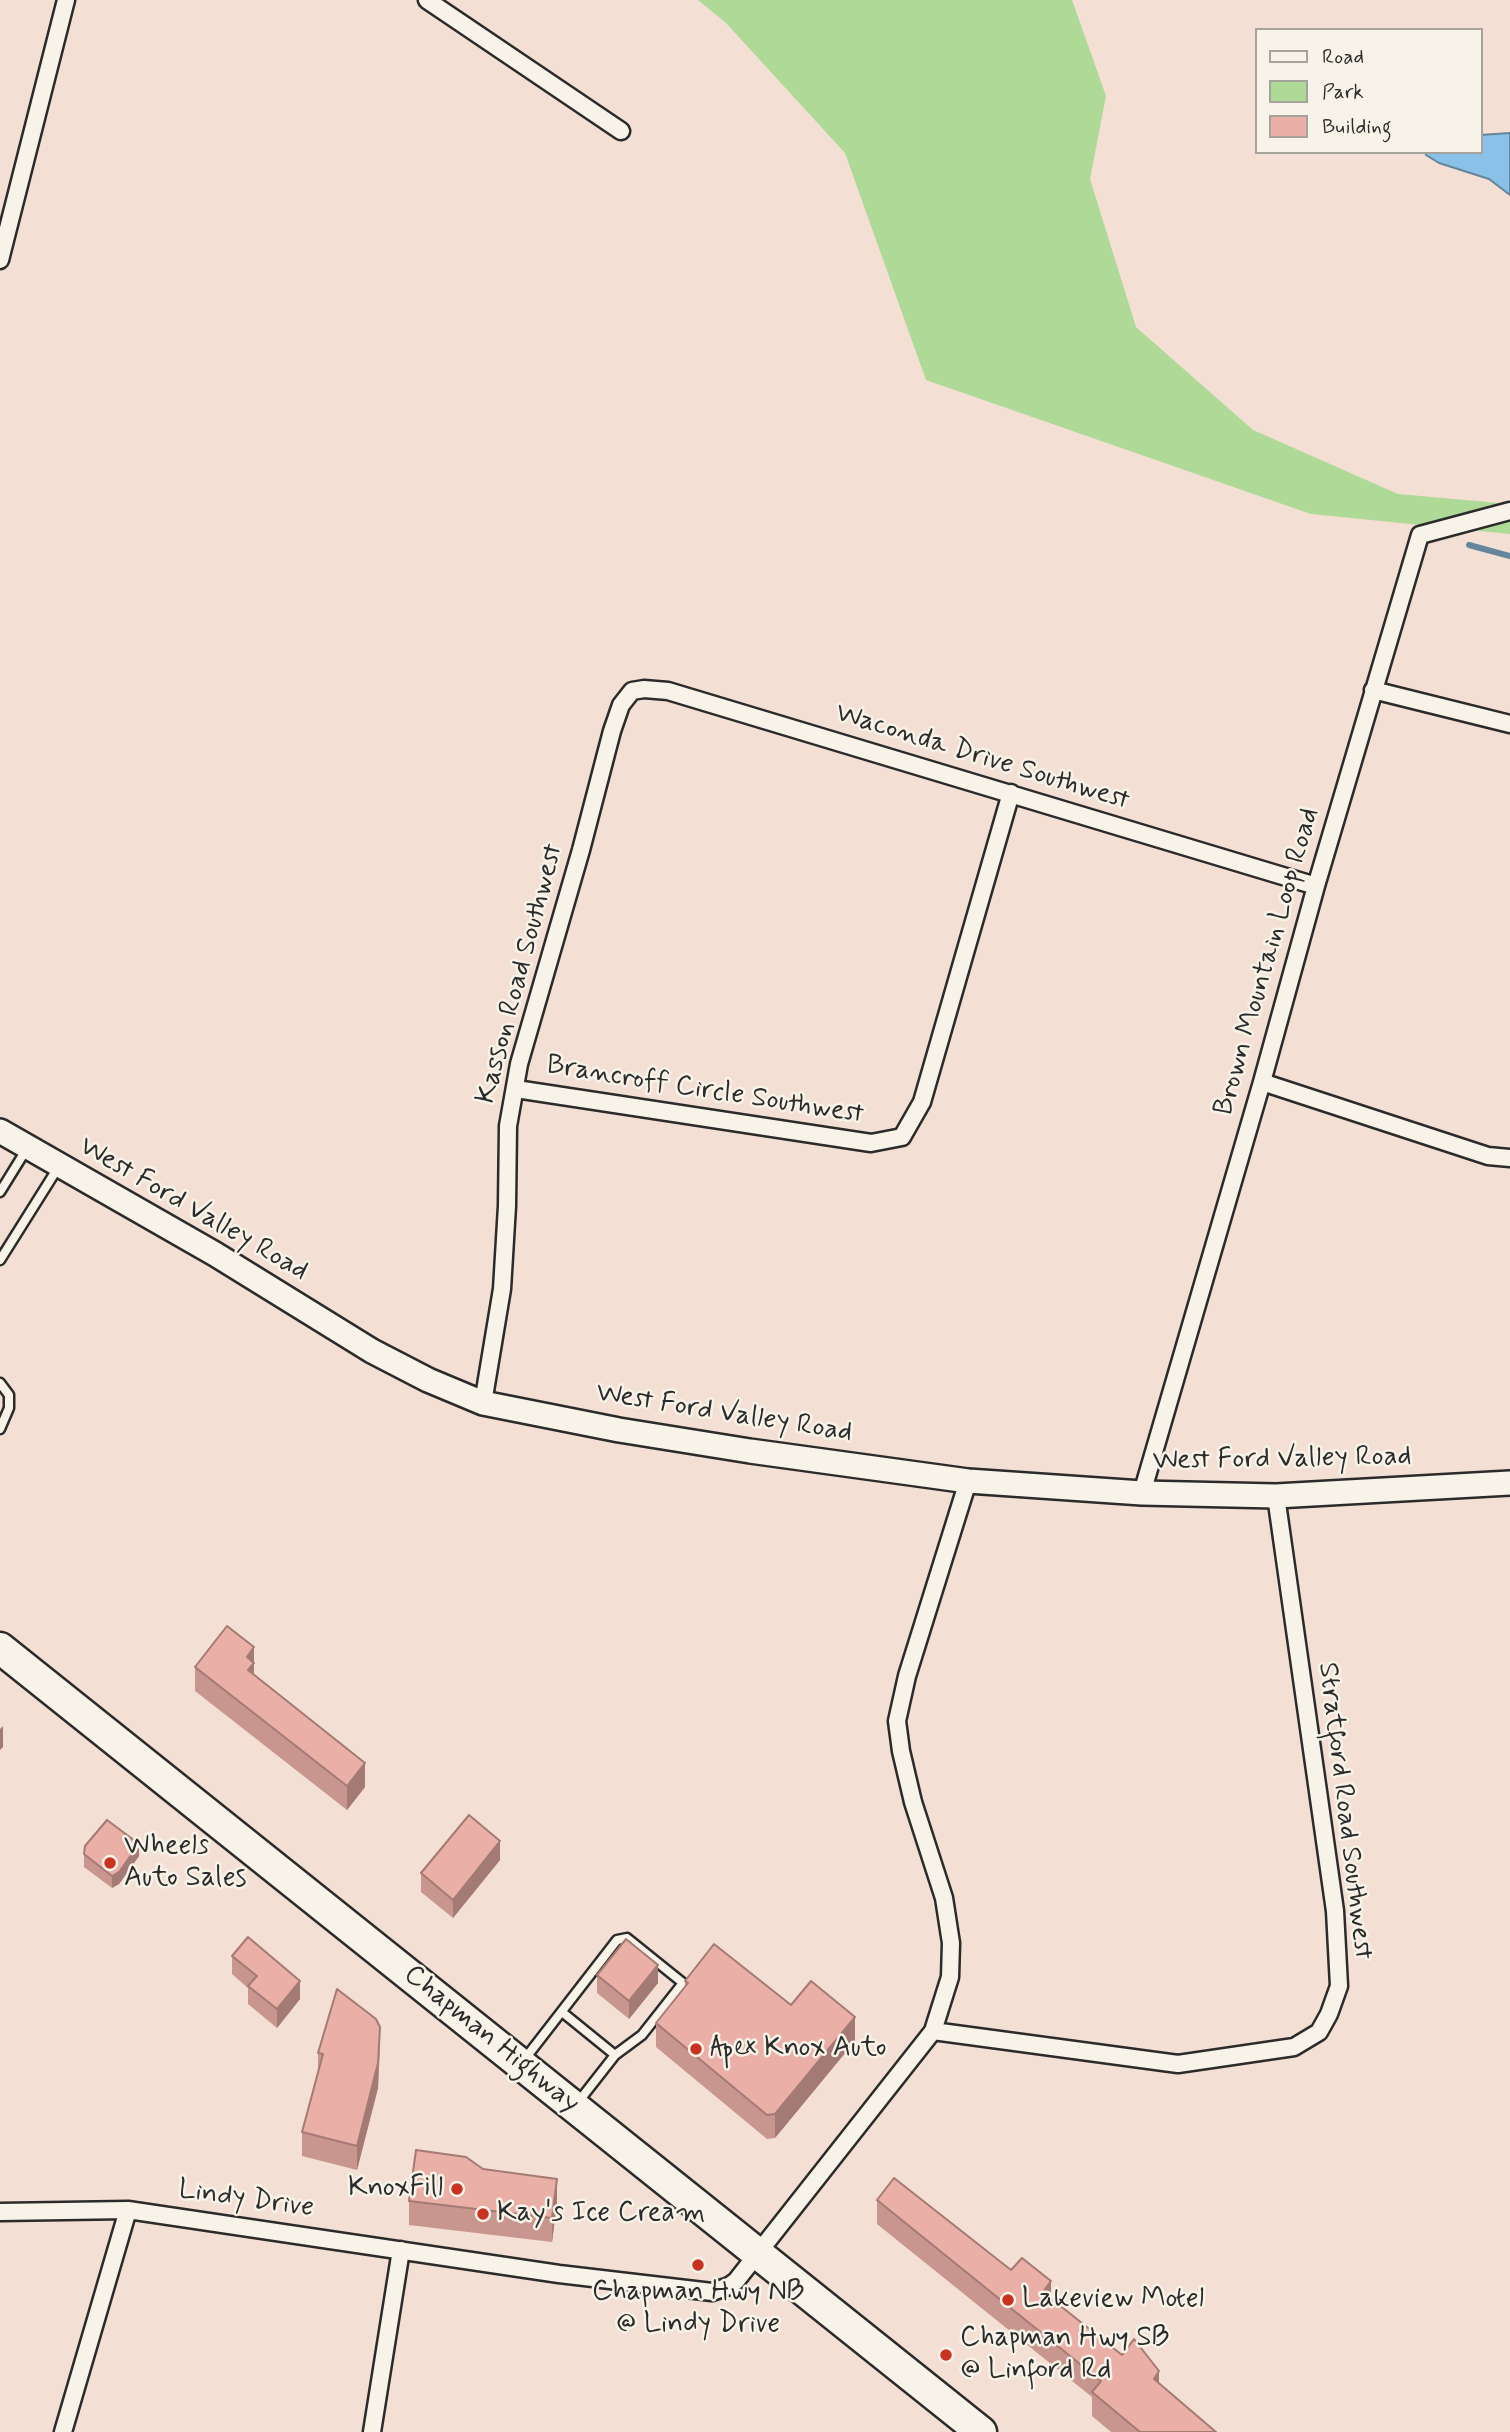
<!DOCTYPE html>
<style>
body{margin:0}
#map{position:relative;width:1510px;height:2432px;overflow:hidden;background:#f3dfd4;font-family:Mynerve,sans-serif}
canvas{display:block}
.legend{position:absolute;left:1255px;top:28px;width:228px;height:126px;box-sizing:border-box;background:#f7f3e8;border:2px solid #a5a39c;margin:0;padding:9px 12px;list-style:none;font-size:21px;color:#2b2b2b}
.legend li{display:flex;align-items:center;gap:14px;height:35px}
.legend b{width:35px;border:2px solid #a5a39c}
</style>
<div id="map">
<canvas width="1510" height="2432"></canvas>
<ul class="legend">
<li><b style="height:9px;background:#f7f3e8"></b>Road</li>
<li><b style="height:19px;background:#aed997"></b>Park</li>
<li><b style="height:19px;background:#eaafa6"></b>Building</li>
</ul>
</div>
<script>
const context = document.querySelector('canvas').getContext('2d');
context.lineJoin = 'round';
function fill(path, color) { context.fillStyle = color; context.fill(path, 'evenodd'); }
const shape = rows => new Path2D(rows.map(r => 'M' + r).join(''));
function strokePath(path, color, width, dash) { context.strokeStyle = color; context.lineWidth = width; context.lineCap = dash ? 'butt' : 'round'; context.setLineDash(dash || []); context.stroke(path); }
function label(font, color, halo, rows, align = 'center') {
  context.font = font + ' Mynerve,sans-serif'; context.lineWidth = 5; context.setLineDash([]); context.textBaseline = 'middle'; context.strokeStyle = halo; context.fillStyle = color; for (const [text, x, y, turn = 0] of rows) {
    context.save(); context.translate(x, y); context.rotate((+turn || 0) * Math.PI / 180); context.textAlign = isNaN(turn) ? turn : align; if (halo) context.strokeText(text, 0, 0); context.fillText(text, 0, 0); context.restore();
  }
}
const green = shape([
 [698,0,1072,0,1106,96,1090,179,1136,327,1253,430,1398,494,1510,504,1510,534,1311,514,926,380,845,153,726,23]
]);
const water = shape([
 [1510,133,1510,195,1489,179,1439,163,1426,155,1425,152,1480,152,1480,135,1510,133]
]);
const stream = shape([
 [1469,545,1510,556]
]);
const lane = shape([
 [0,1192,26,1150],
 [0,1260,59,1166],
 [0,1383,9,1395,9,1408,0,1429],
 [562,2012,615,2055],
 [524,2060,617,1940,627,1938,683,1983,642,2035,615,2055,579,2101]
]);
const street = shape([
 [427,0,621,131],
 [0,260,66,0],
 [1373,690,1510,724],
 [1262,1082,1488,1156,1510,1158],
 [516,1089,871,1143,902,1137,922,1102,1011,793],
 [483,1403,502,1289,507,1206,508,1126,519,1064,581,850,612,731,621,705,632,691,644,689,668,691,1316,886],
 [1142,1493,1262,1082,1316,886,1420,535,1510,511],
 [933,2031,1178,2064,1294,2047,1319,2032,1329,2014,1339,1986,1335,1911,1276,1496],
 [0,2212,128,2210,559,2274,712,2292,729,2286,736,2281,933,2031,950,1977,951,1943,944,1898,913,1802,901,1751,897,1721,907,1676,968,1481],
 [63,2432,128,2210],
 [372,2432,401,2250]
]);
const secondary = shape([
 [0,1131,215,1254,372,1351,428,1380,483,1403,619,1430,750,1451,968,1481,1142,1493,1276,1496,1510,1483]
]);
const highway = shape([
 [0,1648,981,2432]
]);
const wall = shape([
 [254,1647,254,1675,365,1787,347,1810,195,1691,195,1667],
 [84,1854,139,1856,119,1884,112,1888,84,1867],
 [500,1860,453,1918,421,1892,421,1873],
 [232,1956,300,1999,277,2028,248,2004,248,1988,232,1974],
 [597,1975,658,1983,629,2019,597,1993],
 [685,1981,855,2041,775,2138,767,2139,656,2047,656,2023,685,1987],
 [380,2051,378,2088,357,2170,302,2156,302,2132,318,2073,318,2053],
 [483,2169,557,2203,552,2242,409,2225,409,2201],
 [877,2200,1011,2270,1051,2298,1122,2355,1159,2383,1216,2432,1111,2432,1092,2416,1092,2397,877,2224]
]);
const shadedWall = shape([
 [254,1647,254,1687,248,1694,247,1657],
 [3,1726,3,1747,0,1750,0,1729],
 [365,1763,365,1787,347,1810,347,1786],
 [500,1841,500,1860,453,1918,453,1900],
 [139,1844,139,1856,119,1884,112,1888,112,1876],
 [658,1965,658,1983,629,2019,629,2001],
 [300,1981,300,1999,277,2028,277,2009],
 [855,2017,855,2041,775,2138,775,2114],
 [380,2027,378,2088,357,2170,357,2146],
 [557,2179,557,2203,552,2242,552,2218],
 [1051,2281,1051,2305,1043,2292],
 [1159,2371,1159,2395,1154,2379]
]);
const building = shape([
 [227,1626,254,1647,247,1657,254,1663,248,1670,365,1763,347,1786,195,1667,227,1626],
 [469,1815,500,1841,453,1900,421,1873,469,1815],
 [107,1820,139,1844,119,1872,112,1876,84,1854,85,1846,107,1820],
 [248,1937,300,1981,277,2009,248,1986,257,1976,232,1956,248,1937],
 [626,1939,658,1965,629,2001,597,1975,626,1939],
 [714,1944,791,2005,811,1981,855,2017,775,2114,767,2115,656,2023,688,1983,685,1981,714,1944],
 [337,1989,376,2019,380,2027,378,2063,357,2146,302,2132,323,2054,318,2053,337,1989],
 [416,2150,466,2157,483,2169,557,2179,552,2218,409,2201,416,2150],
 [894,2178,1011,2270,1022,2258,1051,2281,1043,2292,1122,2355,1134,2339,1159,2371,1154,2379,1216,2432,1140,2432,1092,2392,1101,2381,877,2200,894,2178]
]);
const markers = [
 [110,1863,7,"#c8321e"],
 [696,2049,7,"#c8321e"],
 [457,2189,7,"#c8321e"],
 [483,2214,7,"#c8321e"],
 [698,2265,7,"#c8321e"],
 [1008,2300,7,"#c8321e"],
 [946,2355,7,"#c8321e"]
];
const streetNames = [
 ["Waconda Drive Southwest",982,758,17],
 ["Brown Mountain Loop Road",1268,962,-74],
 ["Kasson Road Southwest",521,974,-75],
 ["Brancroff Circle Southwest",705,1091,9],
 ["West Ford Valley Road",193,1210,30],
 ["West Ford Valley Road",724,1414,9],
 ["West Ford Valley Road",1282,1460,-1],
 ["Stratford Road Southwest",1344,1811,83],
 ["Chapman Highway",491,2040,39],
 ["Lindy Drive",246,2200,8]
];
const poiNames = [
 ["Wheels",124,1847],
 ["Auto Sales",124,1879],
 ["Apex Knox Auto",710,2049],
 ["KnoxFill",443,2189,"right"],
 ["Kay's Ice Cream",497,2214],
 ["Chapman Hwy NB",698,2293,"center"],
 ["@ Lindy Drive",698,2325,"center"],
 ["Lakeview Motel",1022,2300],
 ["Chapman Hwy SB",960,2339],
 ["@ Linford Rd",960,2371]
];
fill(green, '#aed997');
fill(water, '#8ac1e8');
strokePath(water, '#64859c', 2);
strokePath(stream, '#64859c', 6);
strokePath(lane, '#2b2b2b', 13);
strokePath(street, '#2b2b2b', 21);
strokePath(secondary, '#2b2b2b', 28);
strokePath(highway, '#2b2b2b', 35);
strokePath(lane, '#f7f3e8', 8);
strokePath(street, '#f7f3e8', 16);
strokePath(secondary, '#f7f3e8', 23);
strokePath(highway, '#f7f3e8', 30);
fill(wall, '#c9968f');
fill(shadedWall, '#a47a74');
fill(building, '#eaafa6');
strokePath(building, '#a47a74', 2);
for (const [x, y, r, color] of markers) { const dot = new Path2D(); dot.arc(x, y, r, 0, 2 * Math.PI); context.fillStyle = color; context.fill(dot); strokePath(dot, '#f7f3e8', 2.5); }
label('28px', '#2b2b2b', '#f7f3e8', streetNames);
label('28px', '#2b2b2b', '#f7f3e8', poiNames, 'left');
</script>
